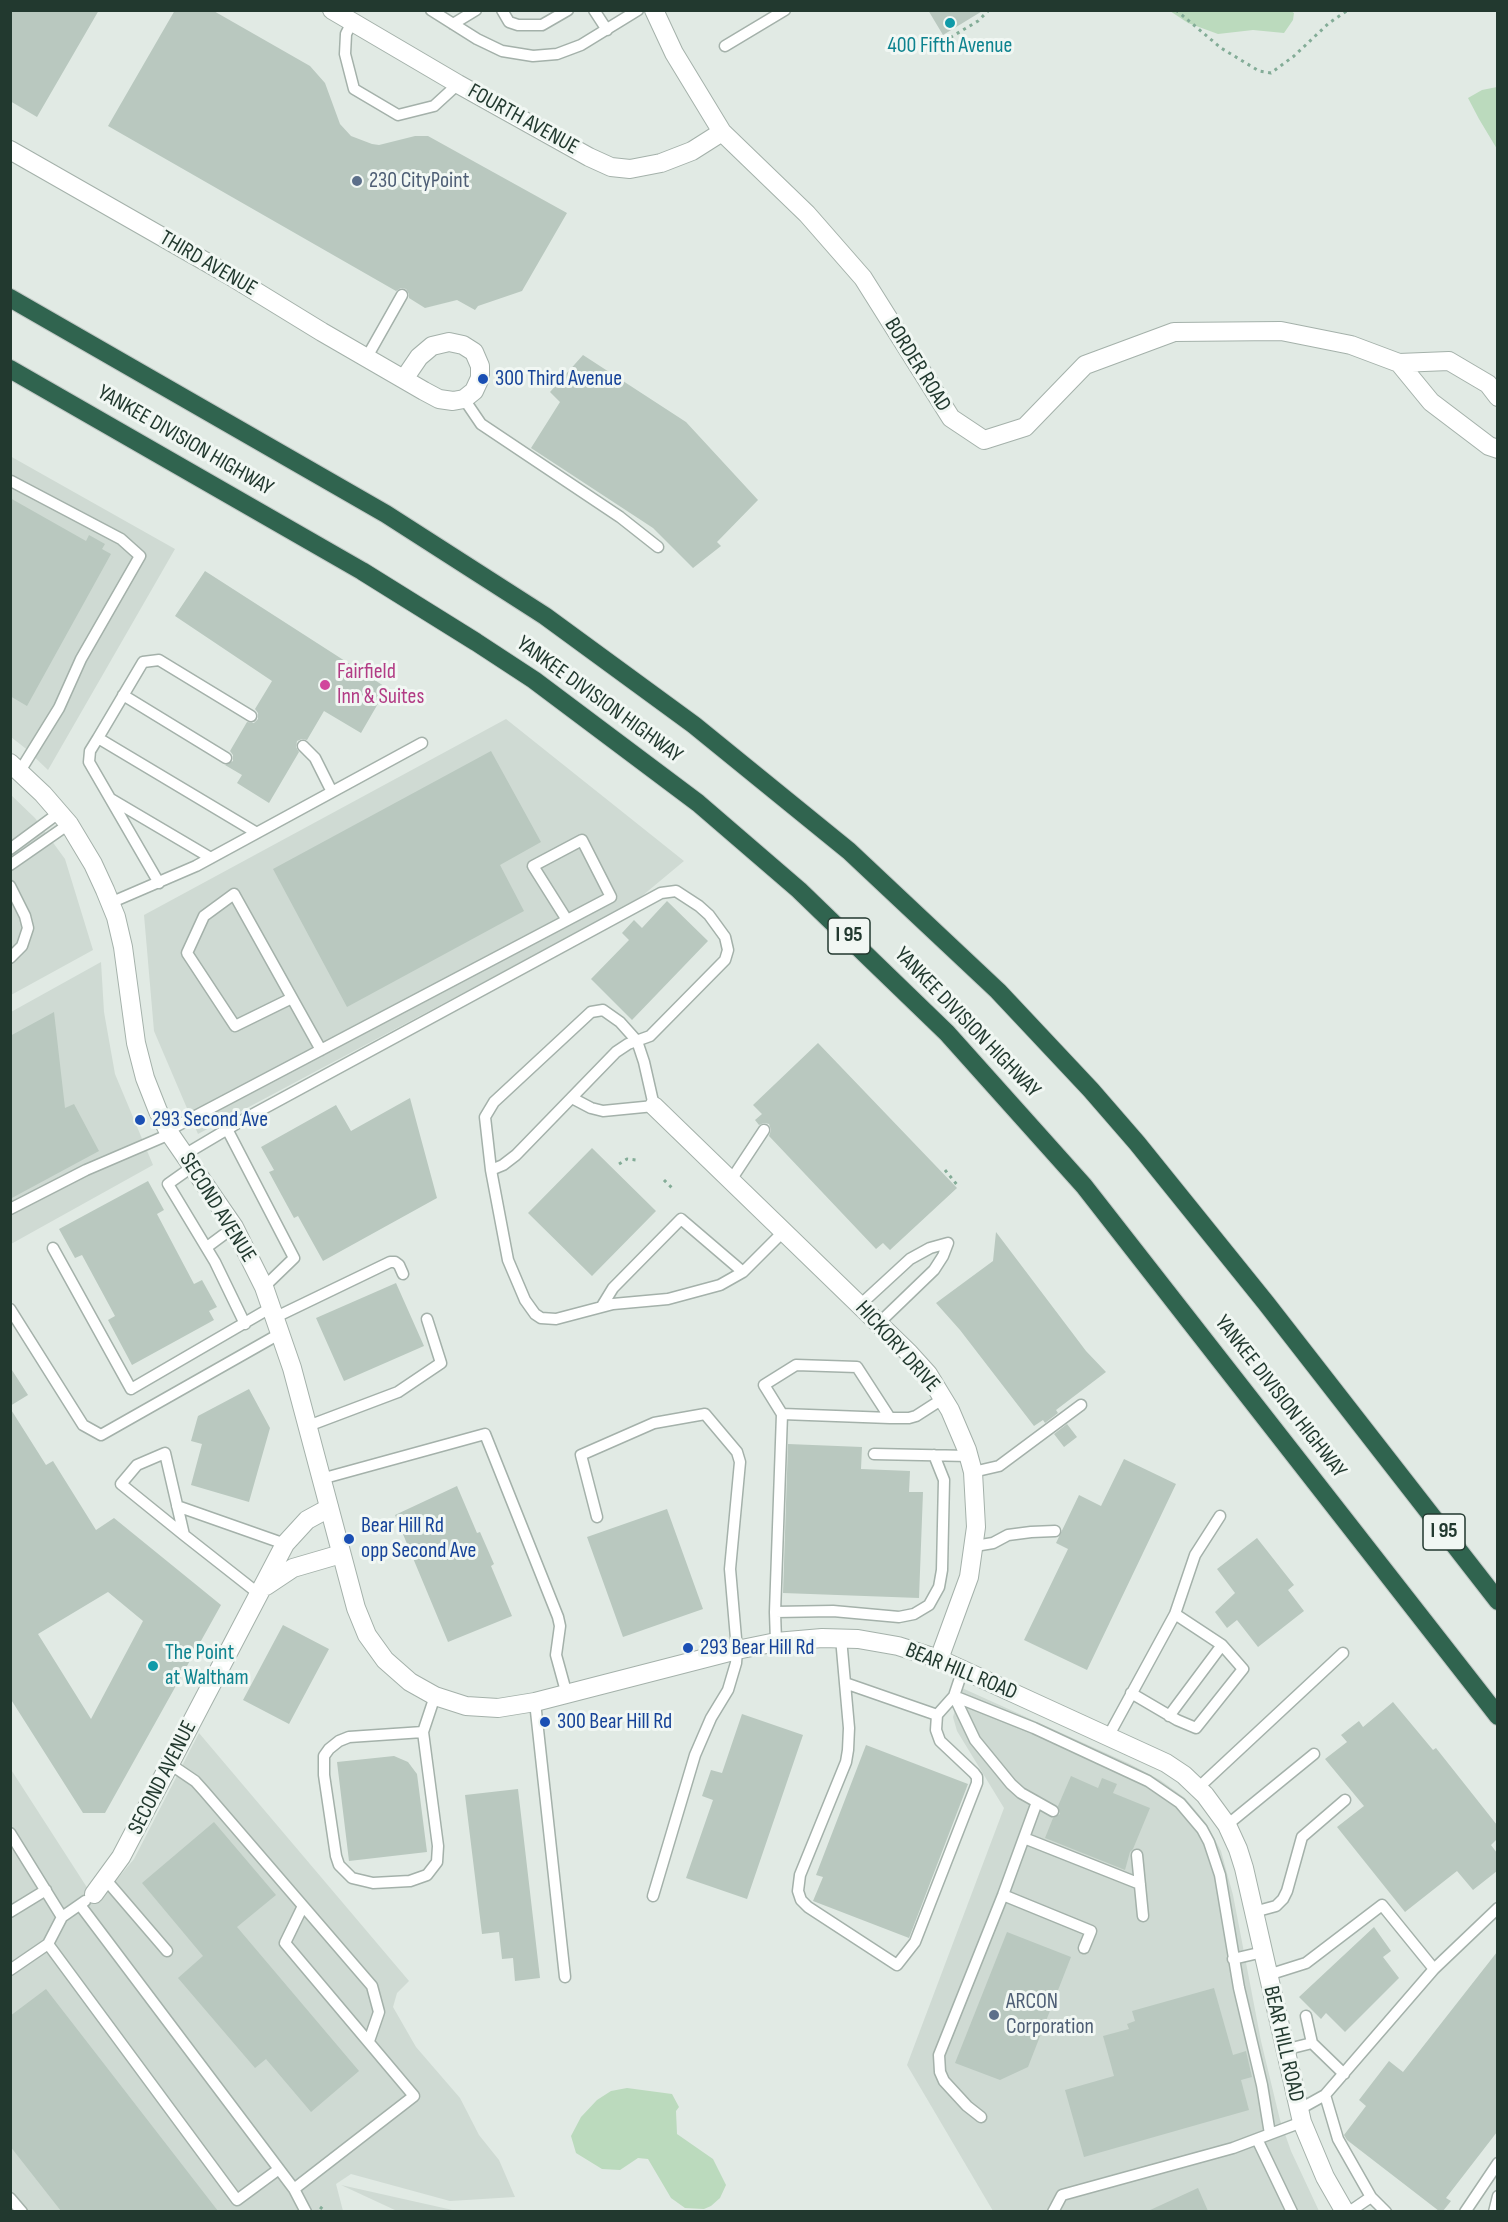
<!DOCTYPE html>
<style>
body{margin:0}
#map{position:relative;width:1508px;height:2222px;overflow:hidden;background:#e1eae4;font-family:"Sofia Sans Condensed",sans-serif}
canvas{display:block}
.frame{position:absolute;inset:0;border:12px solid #22392f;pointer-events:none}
</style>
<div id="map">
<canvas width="1508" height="2222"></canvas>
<div class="frame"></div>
</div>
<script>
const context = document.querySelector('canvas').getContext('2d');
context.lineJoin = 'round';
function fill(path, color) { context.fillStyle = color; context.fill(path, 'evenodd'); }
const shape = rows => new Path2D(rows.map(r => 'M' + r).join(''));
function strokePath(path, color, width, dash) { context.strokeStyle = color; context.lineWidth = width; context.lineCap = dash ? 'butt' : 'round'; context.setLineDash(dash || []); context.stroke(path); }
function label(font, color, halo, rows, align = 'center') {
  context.font = font + ' "Sofia Sans Condensed",sans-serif'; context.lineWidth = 6; context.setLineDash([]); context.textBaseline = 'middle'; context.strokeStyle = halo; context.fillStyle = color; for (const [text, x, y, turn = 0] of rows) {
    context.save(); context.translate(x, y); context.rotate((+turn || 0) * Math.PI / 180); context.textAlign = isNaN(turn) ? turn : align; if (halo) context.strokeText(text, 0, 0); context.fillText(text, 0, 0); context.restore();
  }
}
const built = shape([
 [10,456,175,549,48,770,25,748,11,737],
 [506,719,684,861,636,901,198,1134,154,1031,144,915],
 [10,794,35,818,65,859,93,950,11,995],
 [101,962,104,1012,115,1074,153,1165,11,1244,11,1012],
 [962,1688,1130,1764,1160,1780,1185,1798,1206,1823,1221,1851,1233,1895,1261,2041,1280,2120,1291,2151,1319,2211,993,2211,907,2065,1004,1808,957,1731,953,1717],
 [199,1733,409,1981,397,1993,393,2007,416,2047,460,2098,479,2135,499,2160,515,2197,450,2201,351,2174,336,2184,343,2211,11,2211,10,1768,97,1903,134,1859],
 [341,2185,457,2211,397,2211]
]);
const green = shape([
 [1291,11,1294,13,1293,20,1284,33,1253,30,1218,34,1188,23,1170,11],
 [1497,87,1498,87,1497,149,1479,119,1468,98,1482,90],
 [627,2088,672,2094,679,2107,676,2111,677,2134,713,2159,726,2185,720,2198,711,2206,704,2209,685,2208,671,2198,648,2159,638,2158,620,2170,602,2169,576,2153,571,2136,581,2117,597,2100,611,2091]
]);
const building = shape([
 [10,10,99,10,37,117,10,101],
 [175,10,212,10,310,66,325,83,340,124,351,136,372,144,379,145,415,136,428,136,567,213,522,291,478,306,475,310,457,300,425,308,409,298,409,294,406,289,401,288,396,291,108,126],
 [928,10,984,10,943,35],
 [583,355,686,422,758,500,717,542,721,546,693,568,653,528,531,448,560,402,550,392],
 [10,498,86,541,89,535,105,544,102,549,111,554,27,706,10,696],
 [205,571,387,688,361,733,324,711,307,740,302,739,297,741,296,747,299,752,269,803,237,783,242,775,225,765,233,761,233,755,230,751,247,722,254,723,258,719,258,713,255,709,272,681,175,616],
 [491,751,541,842,500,865,524,911,347,1007,273,869],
 [667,901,708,941,632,1020,591,979,629,940,622,933,634,920,642,928],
 [54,1012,65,1108,74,1104,99,1151,10,1199,10,1036],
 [818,1043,957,1188,890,1250,883,1243,876,1249,769,1136,771,1130,769,1124,764,1123,759,1125,755,1120,762,1114,753,1105],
 [410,1098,437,1198,323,1261,298,1216,294,1218,269,1172,274,1170,261,1147,336,1105,351,1131],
 [592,1148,656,1211,592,1276,528,1213],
 [148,1181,164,1210,157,1214,194,1284,202,1280,217,1307,209,1311,214,1320,132,1365,108,1320,115,1316,82,1255,75,1258,59,1229],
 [996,1232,1086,1351,1106,1372,1056,1410,1058,1413,1045,1423,1043,1420,1034,1426,960,1330,936,1303,993,1261],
 [396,1283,424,1346,344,1381,316,1318],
 [10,1367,28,1395,10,1406],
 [249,1389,270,1428,249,1502,191,1485,202,1444,191,1441,198,1416],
 [10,1408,46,1465,53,1461,96,1530,114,1518,221,1605,105,1813,83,1813,10,1698],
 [108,1592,143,1621,91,1719,38,1634],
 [1067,1424,1077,1437,1064,1447,1054,1434],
 [788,1444,862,1447,861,1469,910,1471,909,1492,923,1492,919,1598,783,1593],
 [1124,1459,1176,1484,1087,1670,1024,1640,1068,1549,1056,1543,1079,1495,1101,1506],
 [457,1486,477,1533,480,1532,494,1564,491,1566,512,1616,448,1642,395,1515],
 [667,1509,703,1609,623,1637,587,1537],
 [1257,1538,1294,1585,1288,1590,1304,1611,1258,1647,1237,1620,1227,1628,1215,1612,1235,1593,1217,1569],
 [283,1625,329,1649,289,1724,243,1700],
 [1393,1702,1433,1750,1436,1748,1497,1825,1497,1839,1491,1845,1497,1853,1497,1871,1473,1890,1457,1871,1405,1912,1337,1827,1364,1806,1325,1759,1347,1742,1341,1735,1359,1721,1363,1727],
 [742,1714,803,1735,747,1899,686,1878,713,1800,702,1796,711,1770,722,1773],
 [866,1745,968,1784,909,1938,813,1901,823,1877,816,1875],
 [394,1756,408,1762,417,1774,427,1852,349,1861,337,1762],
 [1071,1776,1098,1788,1102,1778,1117,1784,1113,1793,1150,1808,1133,1849,1130,1852,1125,1870,1045,1838,1053,1818,1060,1814,1058,1806],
 [518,1789,540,1978,515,1981,513,1958,502,1959,499,1932,482,1934,465,1795],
 [214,1822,276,1895,237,1927,359,2071,311,2112,266,2059,255,2068,178,1978,203,1956,142,1883],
 [1374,1927,1391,1951,1383,1957,1399,1978,1345,2032,1326,2013,1321,2019,1299,1997],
 [1007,1932,1071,1957,1028,2067,1000,2080,955,2063],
 [1497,1952,1497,2132,1446,2198,1451,2201,1443,2211,1439,2211,1347,2140,1344,2135,1366,2106,1359,2100,1389,2061,1403,2072],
 [1214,1988,1233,2055,1246,2051,1252,2077,1241,2080,1249,2110,1084,2157,1065,2090,1114,2076,1103,2036,1129,2029,1127,2024,1135,2021,1132,2011],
 [46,1989,218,2211,61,2211,10,2146,10,2016],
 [1198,2188,1208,2211,1148,2211]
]);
const path = shape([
 [1176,10,1221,48,1259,71,1271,73,1294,56,1329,23,1348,10],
 [931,49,978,21,989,10],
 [619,1164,627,1159,636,1160],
 [945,1170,958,1186],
 [664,1180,674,1190],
 [320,2207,326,2212]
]);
const service = shape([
 [431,10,477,39,502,51,533,56,557,54,581,45,638,10],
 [502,10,509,22,518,25,542,25,568,10],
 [594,10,607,30],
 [352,22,346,34,345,54,354,89,398,115,434,106,458,84],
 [453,24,476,10],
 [725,46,785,10],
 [367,357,402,295],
 [464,399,481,424,620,517,658,547],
 [11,481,121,539,140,556,81,659,59,708,20,771],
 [123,695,226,758],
 [98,738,143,662,159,660,251,716],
 [303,746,315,758,332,792],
 [111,799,211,858],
 [10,849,60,812],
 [10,865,69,824],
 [159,883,89,762,90,751,98,738,257,833],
 [10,886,25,916,28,928,22,946,10,958],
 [110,903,196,866,422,743],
 [292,998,235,1026,187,953,204,916,234,894,321,1050],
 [572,1098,591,1108,603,1111,654,1106,644,1062,637,1041,620,1022,603,1010,591,1012,494,1102,485,1117,491,1170,508,1260,525,1300,535,1314,541,1318,556,1319,613,1304,668,1299,720,1285,743,1272,784,1231],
 [227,1129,294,1258,264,1287],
 [169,1130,611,897,582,840,533,866,567,920],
 [184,1155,248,1117,661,893,676,891,699,906,709,915,725,937,728,950,725,960,650,1036,628,1044,616,1052,516,1155,503,1165,491,1170],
 [192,1167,168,1184,215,1262,245,1324],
 [731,1180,764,1130],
 [10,1209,86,1170,170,1134],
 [207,1247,234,1227],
 [53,1248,131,1389,272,1307],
 [860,1305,910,1259,930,1248,948,1243,943,1256,934,1270,879,1323],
 [602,1306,613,1288,681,1219,743,1272],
 [10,1309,83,1425,101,1435,281,1333],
 [276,1317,390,1262,395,1262,399,1265,403,1274],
 [890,1418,857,1367,796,1365,764,1385,782,1414,890,1418,909,1418,916,1416,944,1398],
 [308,1426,398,1392,441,1363,427,1319],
 [874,1454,969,1456],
 [973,1472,999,1466,1081,1405],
 [321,1479,485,1434,558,1617,560,1626,556,1655,567,1695],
 [177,1506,285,1544],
 [597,1517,581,1455,654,1423,705,1414,737,1452,740,1462,730,1569,737,1650,736,1663,728,1690,711,1718,695,1755,653,1896],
 [184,1535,165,1453,137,1465,121,1484,184,1535,259,1594],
 [975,1546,993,1543,1008,1535,1031,1532,1055,1531],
 [775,1612,833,1611,899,1617,914,1614,929,1605,939,1587,942,1570,944,1480,934,1455],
 [841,1638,849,1728,848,1750,846,1762,800,1875,798,1891,801,1900,808,1907,897,1965,915,1942,977,1783,977,1777,974,1773,940,1741,936,1730,937,1715],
 [776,1642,775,1612,782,1414],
 [845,1683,937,1715,954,1696,963,1669],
 [1131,1693,1177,1720,1196,1728,1243,1669,1222,1645,1175,1614],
 [954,1696,1034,1728,1148,1781,1180,1803,1202,1829,1209,1842,1220,1875,1239,1988,1262,2085,1270,2134],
 [954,1696,975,1740,1011,1784,1021,1793,1053,1811],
 [535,1702,565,1977],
 [1169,1716,1222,1645],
 [423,1732,349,1737,339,1741,329,1749,324,1756,324,1775,336,1856,339,1865,352,1878,373,1883,410,1881,427,1875,437,1862,438,1846,423,1732,435,1696],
 [1109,1735,1175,1614,1195,1555,1220,1516],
 [170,1764,195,1781,204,1791,372,1986,379,2012,369,2041],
 [1198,1788,1343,1653],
 [1227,1825,1314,1754],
 [10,1833,62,1917],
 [1024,1838,1140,1884],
 [1137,1855,1143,1916],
 [106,1880,167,1951],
 [1003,1895,1091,1931,1084,1948],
 [80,1905,294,2189,414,2096,285,1943,303,1906],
 [10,1912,46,1890],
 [1254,1912,1276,1906,1283,1899,1287,1891,1302,1837,1345,1800],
 [48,1944,237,2200,279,2169],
 [1233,1959,1263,1952],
 [10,1970,48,1944,62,1917,85,1901],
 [1268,1975,1306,1963,1382,1905,1434,1969],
 [1306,2016,1312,2043],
 [1284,2050,1312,2043,1344,2074],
 [1325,2095,1338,2139,1371,2197,1349,2212],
 [1298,2110,1325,2095,1434,1969,1498,1908],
 [981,2117,967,2106,944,2081,940,2072,939,2055,1003,1895,1037,1802],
 [1257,2139,1292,2212],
 [294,2189,306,2212],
 [1371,2197,1386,2212],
 [10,2198,22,2212],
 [1053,2212,1062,2195,1233,2148,1302,2122],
 [1465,2212,1498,2163],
 [1494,2212,1498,2196]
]);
const minor = shape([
 [332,10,458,84,589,157,611,167,630,169,661,163,692,151,722,132],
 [654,10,674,53,722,132,807,214,863,278,951,418,984,440,1025,427,1085,365,1174,332,1281,331,1351,345,1399,363,1449,361,1488,384,1498,397],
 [10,150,229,275,322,332,424,391,439,399,453,401,464,399,474,391,480,378,480,366,474,352,463,345,449,342,432,346,419,357,404,379],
 [1399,363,1431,402,1489,446,1498,449],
 [654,1106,909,1353,928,1374,950,1410,967,1450,973,1472,976,1527,969,1577,939,1659],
 [266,1586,293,1568,341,1554],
 [94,1894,121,1857,285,1544,307,1520,329,1508]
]);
const tertiary = shape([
 [10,763,43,794,69,824,93,864,105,890,116,917,123,947,136,1043,145,1078,158,1111,170,1134,234,1227,264,1287,292,1368,356,1608,367,1635,385,1660,410,1682,435,1696,466,1706,498,1708,535,1702,737,1650,776,1642,822,1638,858,1639,898,1646,939,1659,1166,1763,1184,1775,1205,1795,1227,1825,1238,1849,1244,1868,1302,2122,1325,2177,1345,2212]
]);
const motorway = shape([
 [10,298,386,514,545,616,694,725,849,851,998,991,1091,1090,1137,1143,1266,1303,1498,1601],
 [10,369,362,571,476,642,534,680,698,803,799,890,947,1033,1084,1186,1498,1716]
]);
const markers = [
 [950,23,6,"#0f9aa8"],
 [357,181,6,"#5c6f8a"],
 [483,379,6,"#1a4fb4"],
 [325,685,6,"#d1479c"],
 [140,1120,6,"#1a4fb4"],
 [349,1539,6,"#1a4fb4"],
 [688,1648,6,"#1a4fb4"],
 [153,1666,6,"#0f9aa8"],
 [545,1722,6,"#1a4fb4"],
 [994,2015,6,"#5c6f8a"]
];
const shields = [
 [849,936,42],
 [1444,1532,42]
];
const shieldNames = [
 ["I 95",849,936],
 ["I 95",1444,1532]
];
const cultureNames = [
 ["400 Fifth Avenue",950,46],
 ["The Point",165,1653,"left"],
 ["at Waltham",165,1678,"left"]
];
const streetNames = [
 ["FOURTH AVENUE",523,120,29],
 ["THIRD AVENUE",208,264,30],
 ["BORDER ROAD",917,365,58],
 ["YANKEE DIVISION HIGHWAY",185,441,30],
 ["YANKEE DIVISION HIGHWAY",599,700,36],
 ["YANKEE DIVISION HIGHWAY",967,1023,46],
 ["SECOND AVENUE",217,1208,58],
 ["HICKORY DRIVE",897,1347,48],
 ["YANKEE DIVISION HIGHWAY",1280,1397,52],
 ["BEAR HILL ROAD",961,1672,22],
 ["SECOND AVENUE",163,1778,-63],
 ["BEAR HILL ROAD",1283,2044,77]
];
const serviceNames = [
 ["230 CityPoint",369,181],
 ["ARCON",1006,2002],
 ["Corporation",1006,2027]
];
const transitNames = [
 ["300 Third Avenue",495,379],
 ["293 Second Ave",152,1120],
 ["Bear Hill Rd",361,1526],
 ["opp Second Ave",361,1551],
 ["293 Bear Hill Rd",700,1648],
 ["300 Bear Hill Rd",557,1722]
];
const hotelNames = [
 ["Fairfield",337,672],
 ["Inn & Suites",337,697]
];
fill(built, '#cfdad3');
fill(green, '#bbdabd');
fill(building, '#b9c8bf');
strokePath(service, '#a4b1aa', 13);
strokePath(minor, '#a4b1aa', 20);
strokePath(tertiary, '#a4b1aa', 20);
strokePath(motorway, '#c1c8c5', 20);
strokePath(path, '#83ac97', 3, [3, 4.5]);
strokePath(service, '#fff', 10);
strokePath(minor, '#fff', 18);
strokePath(tertiary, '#fff', 18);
strokePath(motorway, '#30644f', 18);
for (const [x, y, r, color] of markers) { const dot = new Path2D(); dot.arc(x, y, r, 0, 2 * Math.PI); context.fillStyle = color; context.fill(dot); strokePath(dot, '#f1f7f3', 2); }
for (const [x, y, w] of shields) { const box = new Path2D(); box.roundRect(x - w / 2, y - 18, w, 36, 4.5); context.fillStyle = '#f1f7f3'; context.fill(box); strokePath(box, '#22392f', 1.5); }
label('bold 21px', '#22392f', null, shieldNames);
label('22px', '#0d838f', '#f1f7f3', cultureNames);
label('22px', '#22392f', '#f1f7f3', streetNames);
label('22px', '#4e5e75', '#f1f7f3', serviceNames, 'left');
label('22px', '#164399', '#f1f7f3', transitNames, 'left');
label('22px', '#b23c85', '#f1f7f3', hotelNames, 'left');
</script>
